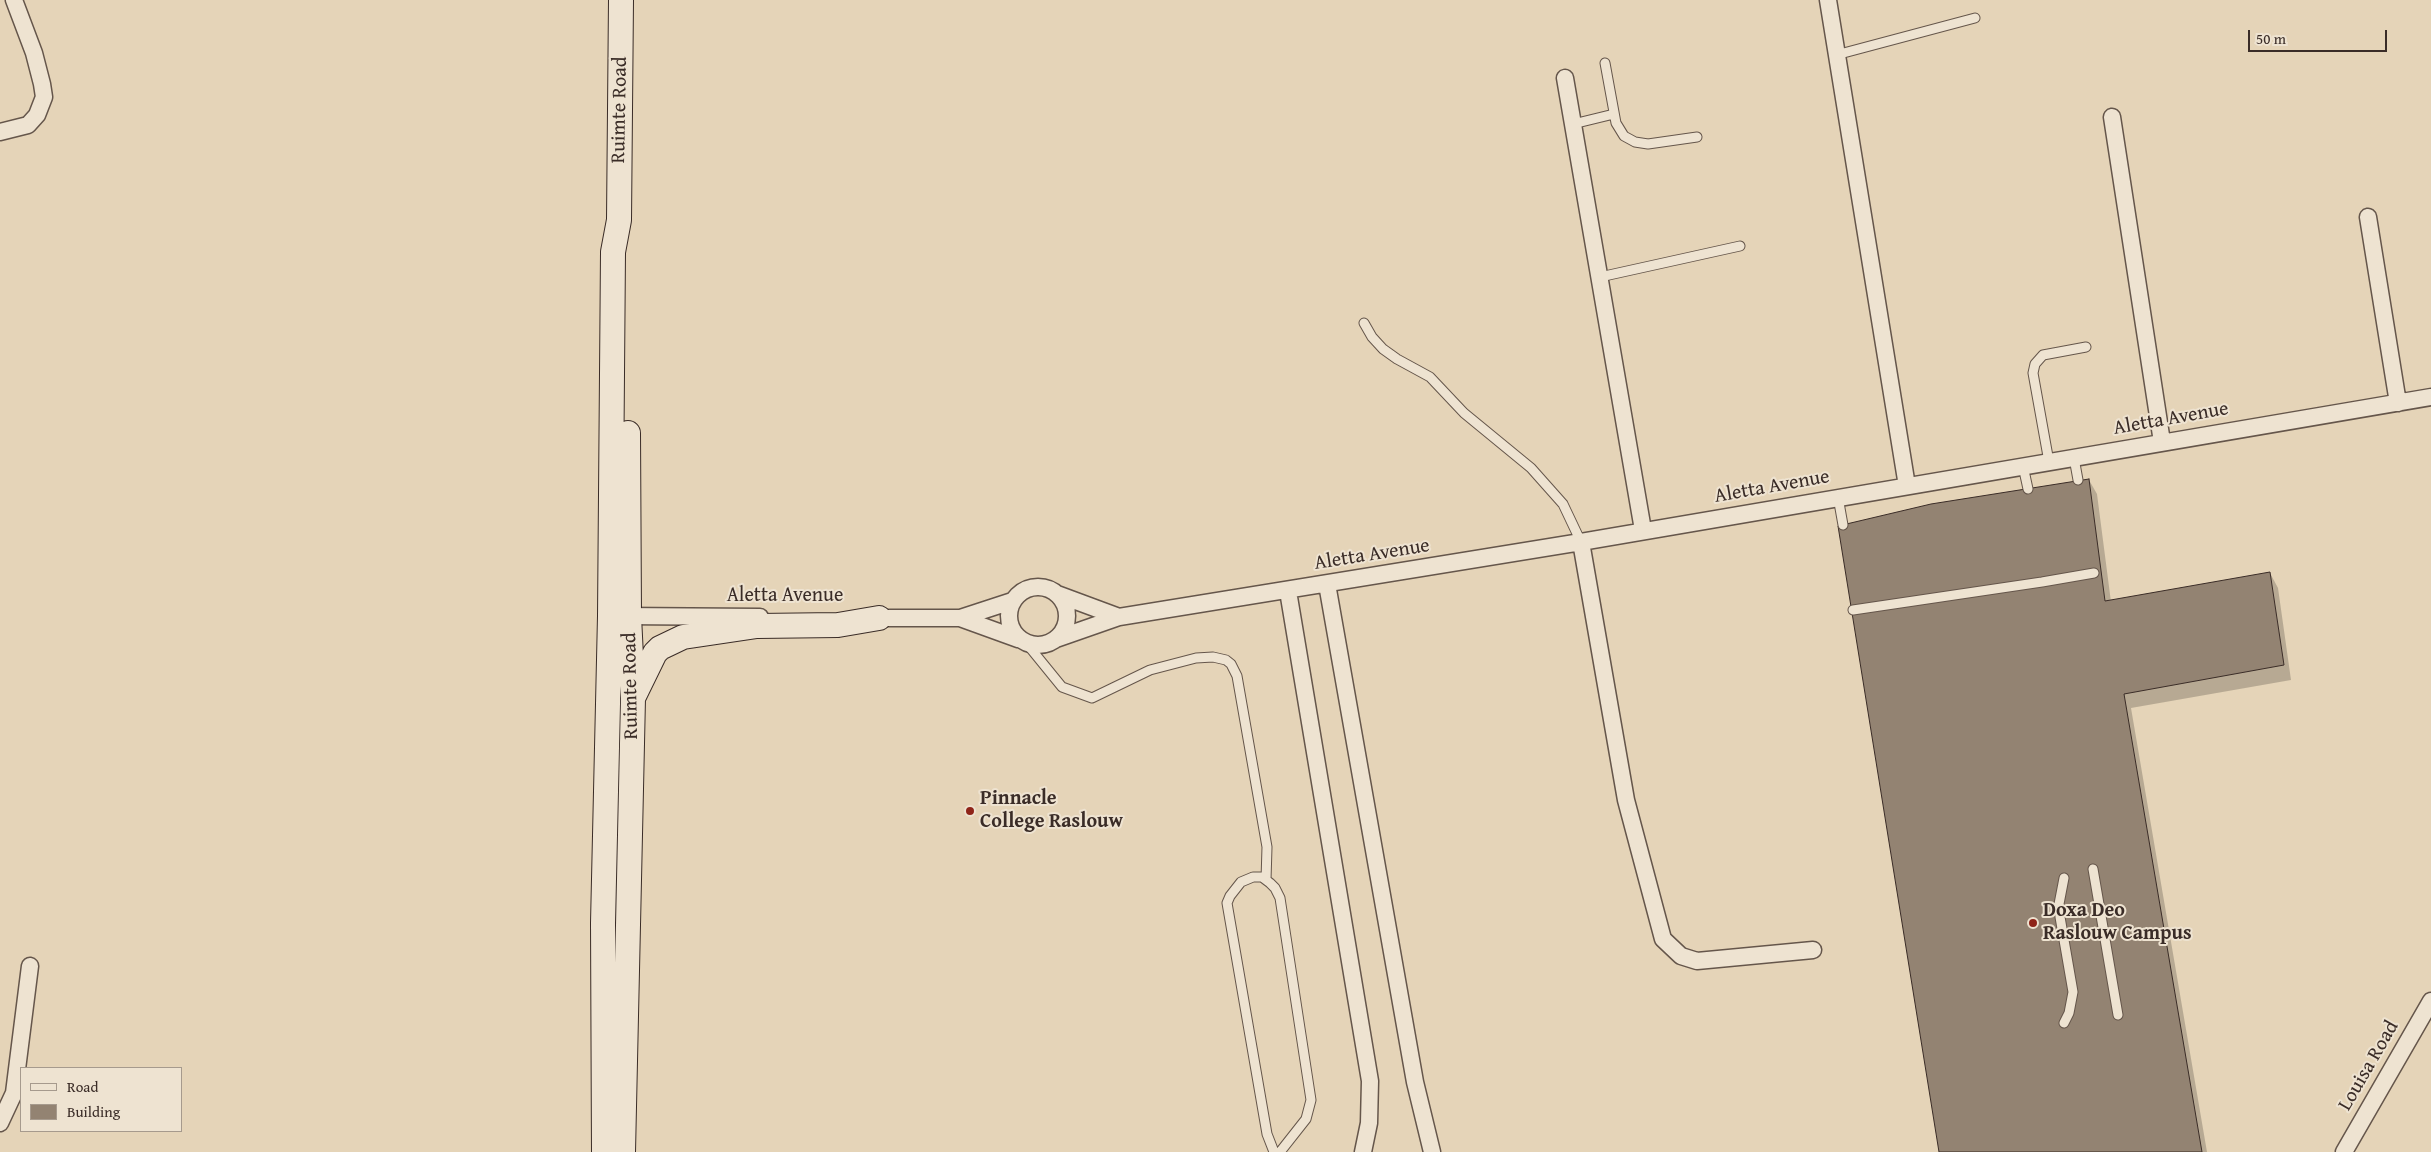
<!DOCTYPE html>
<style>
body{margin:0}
#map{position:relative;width:2431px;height:1152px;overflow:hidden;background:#e5d4b8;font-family:"Gentium Book Plus",serif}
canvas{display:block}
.legend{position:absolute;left:20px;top:1067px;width:162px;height:65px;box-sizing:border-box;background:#eee3d1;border:1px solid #a69a8d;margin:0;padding:6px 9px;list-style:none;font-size:15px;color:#3a2c27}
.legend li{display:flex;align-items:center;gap:10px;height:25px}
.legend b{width:25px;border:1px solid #a69a8d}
.scale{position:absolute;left:2248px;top:30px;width:139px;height:22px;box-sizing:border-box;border:2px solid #3a2c27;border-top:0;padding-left:6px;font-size:15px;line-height:18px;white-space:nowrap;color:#3a2c27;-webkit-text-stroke:4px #eee3d1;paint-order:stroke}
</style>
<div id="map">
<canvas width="2431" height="1152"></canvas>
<ul class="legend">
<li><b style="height:6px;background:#eee3d1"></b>Road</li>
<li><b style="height:14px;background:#938372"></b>Building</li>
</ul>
<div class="scale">50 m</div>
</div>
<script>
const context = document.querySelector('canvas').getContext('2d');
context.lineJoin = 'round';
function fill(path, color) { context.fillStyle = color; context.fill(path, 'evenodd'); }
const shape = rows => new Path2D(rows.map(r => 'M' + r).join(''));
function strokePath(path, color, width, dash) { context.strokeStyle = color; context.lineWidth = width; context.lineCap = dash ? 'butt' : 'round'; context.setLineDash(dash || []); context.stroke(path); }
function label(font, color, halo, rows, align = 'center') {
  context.font = font + ' "Gentium Book Plus",serif'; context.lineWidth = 4; context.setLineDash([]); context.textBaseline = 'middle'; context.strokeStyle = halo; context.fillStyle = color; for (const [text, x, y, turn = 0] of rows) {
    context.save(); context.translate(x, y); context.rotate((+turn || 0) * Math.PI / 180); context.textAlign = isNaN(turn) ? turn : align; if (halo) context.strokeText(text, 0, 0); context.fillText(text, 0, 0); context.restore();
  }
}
const shadow = shape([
 [2089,480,2097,494,2111,602,2270,573,2278,588,2291,680,2131,708,2207,1152,1940,1152]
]);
const building = shape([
 [2089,479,2105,601,2270,572,2284,665,2124,694,2202,1152,1939,1152,1838,526,1931,504,2089,479]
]);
const service = shape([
 [1836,55,1975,18],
 [1605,63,1616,123,1624,136,1635,142,1648,144,1697,137],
 [1573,124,1614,114],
 [1600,277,1740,246],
 [1364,323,1372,337,1383,349,1397,359,1430,377,1464,413,1531,468,1563,504,1581,542],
 [2074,458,2078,480],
 [2049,462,2033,373,2035,364,2043,355,2086,347],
 [2023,466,2028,489],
 [1838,497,1843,525],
 [1853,610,2042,582,2094,573],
 [1027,644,1062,687,1092,698,1150,670,1196,658,1213,657,1226,660,1231,664,1237,676,1267,847,1266,880],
 [2093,869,2118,1015],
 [2064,878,2059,904,2060,917,2073,992,2069,1013,2064,1023],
 [1274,1152,1267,1134,1227,903,1230,896,1241,882,1253,877,1262,877,1270,883,1275,888,1280,898,1311,1100,1306,1119,1280,1152]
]);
const minor = shape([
 [1828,0,1907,486],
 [1565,78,1643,530],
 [2112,117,2162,442],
 [0,132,28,125,37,115,44,97,42,84,34,53,14,0],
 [2368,217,2398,403],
 [1581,542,1626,800,1663,939,1681,956,1697,961,1813,950],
 [1327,584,1415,1082,1432,1152],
 '1009 616a29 29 0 1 1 58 0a29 29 0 1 1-58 0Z',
 [1288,591,1370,1081,1369,1123,1363,1152],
 [1057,594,1119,617],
 [620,616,760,617],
 [870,618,960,618,1012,601],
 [960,618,1018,639],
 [1056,639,1119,617,1581,542,2431,397],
 [0,1123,14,1093,30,966],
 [2344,1152,2431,1001]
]);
const secondary = shape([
 [634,696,655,653,660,648,683,637,757,626,838,625,879,618],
 [604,1152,603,923,610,616,613,252,619,220,621,0],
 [623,1152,633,698,629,616,628,433]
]);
const markers = [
 [970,811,5,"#8f2418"],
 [2033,923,5,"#8f2418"]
];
const streetNames = [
 ["Ruimte Road",620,110,-89],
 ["Aletta Avenue",2171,419,-10],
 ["Aletta Avenue",1772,487,-10],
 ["Aletta Avenue",1372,555,-9],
 ["Aletta Avenue",785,596],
 ["Ruimte Road",631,686,-91],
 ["Louisa Road",2369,1066,-60]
];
const poiNames = [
 ["Pinnacle",980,799],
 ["College Raslouw",980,822],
 ["Doxa Deo",2043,911],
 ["Raslouw Campus",2043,934]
];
fill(shadow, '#0003');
fill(building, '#938372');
strokePath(building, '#3a2c27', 1);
strokePath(service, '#65564b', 11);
strokePath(minor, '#65564b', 19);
strokePath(secondary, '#3a2c27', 26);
strokePath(service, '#eee3d1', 9);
strokePath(minor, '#eee3d1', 16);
strokePath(secondary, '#eee3d1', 24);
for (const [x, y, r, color] of markers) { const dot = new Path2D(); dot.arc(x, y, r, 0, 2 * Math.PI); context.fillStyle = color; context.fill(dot); strokePath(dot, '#eee3d1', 2); }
label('20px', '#3a2c27', '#eee3d1', streetNames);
label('bold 20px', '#3a2c27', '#eee3d1', poiNames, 'left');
</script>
